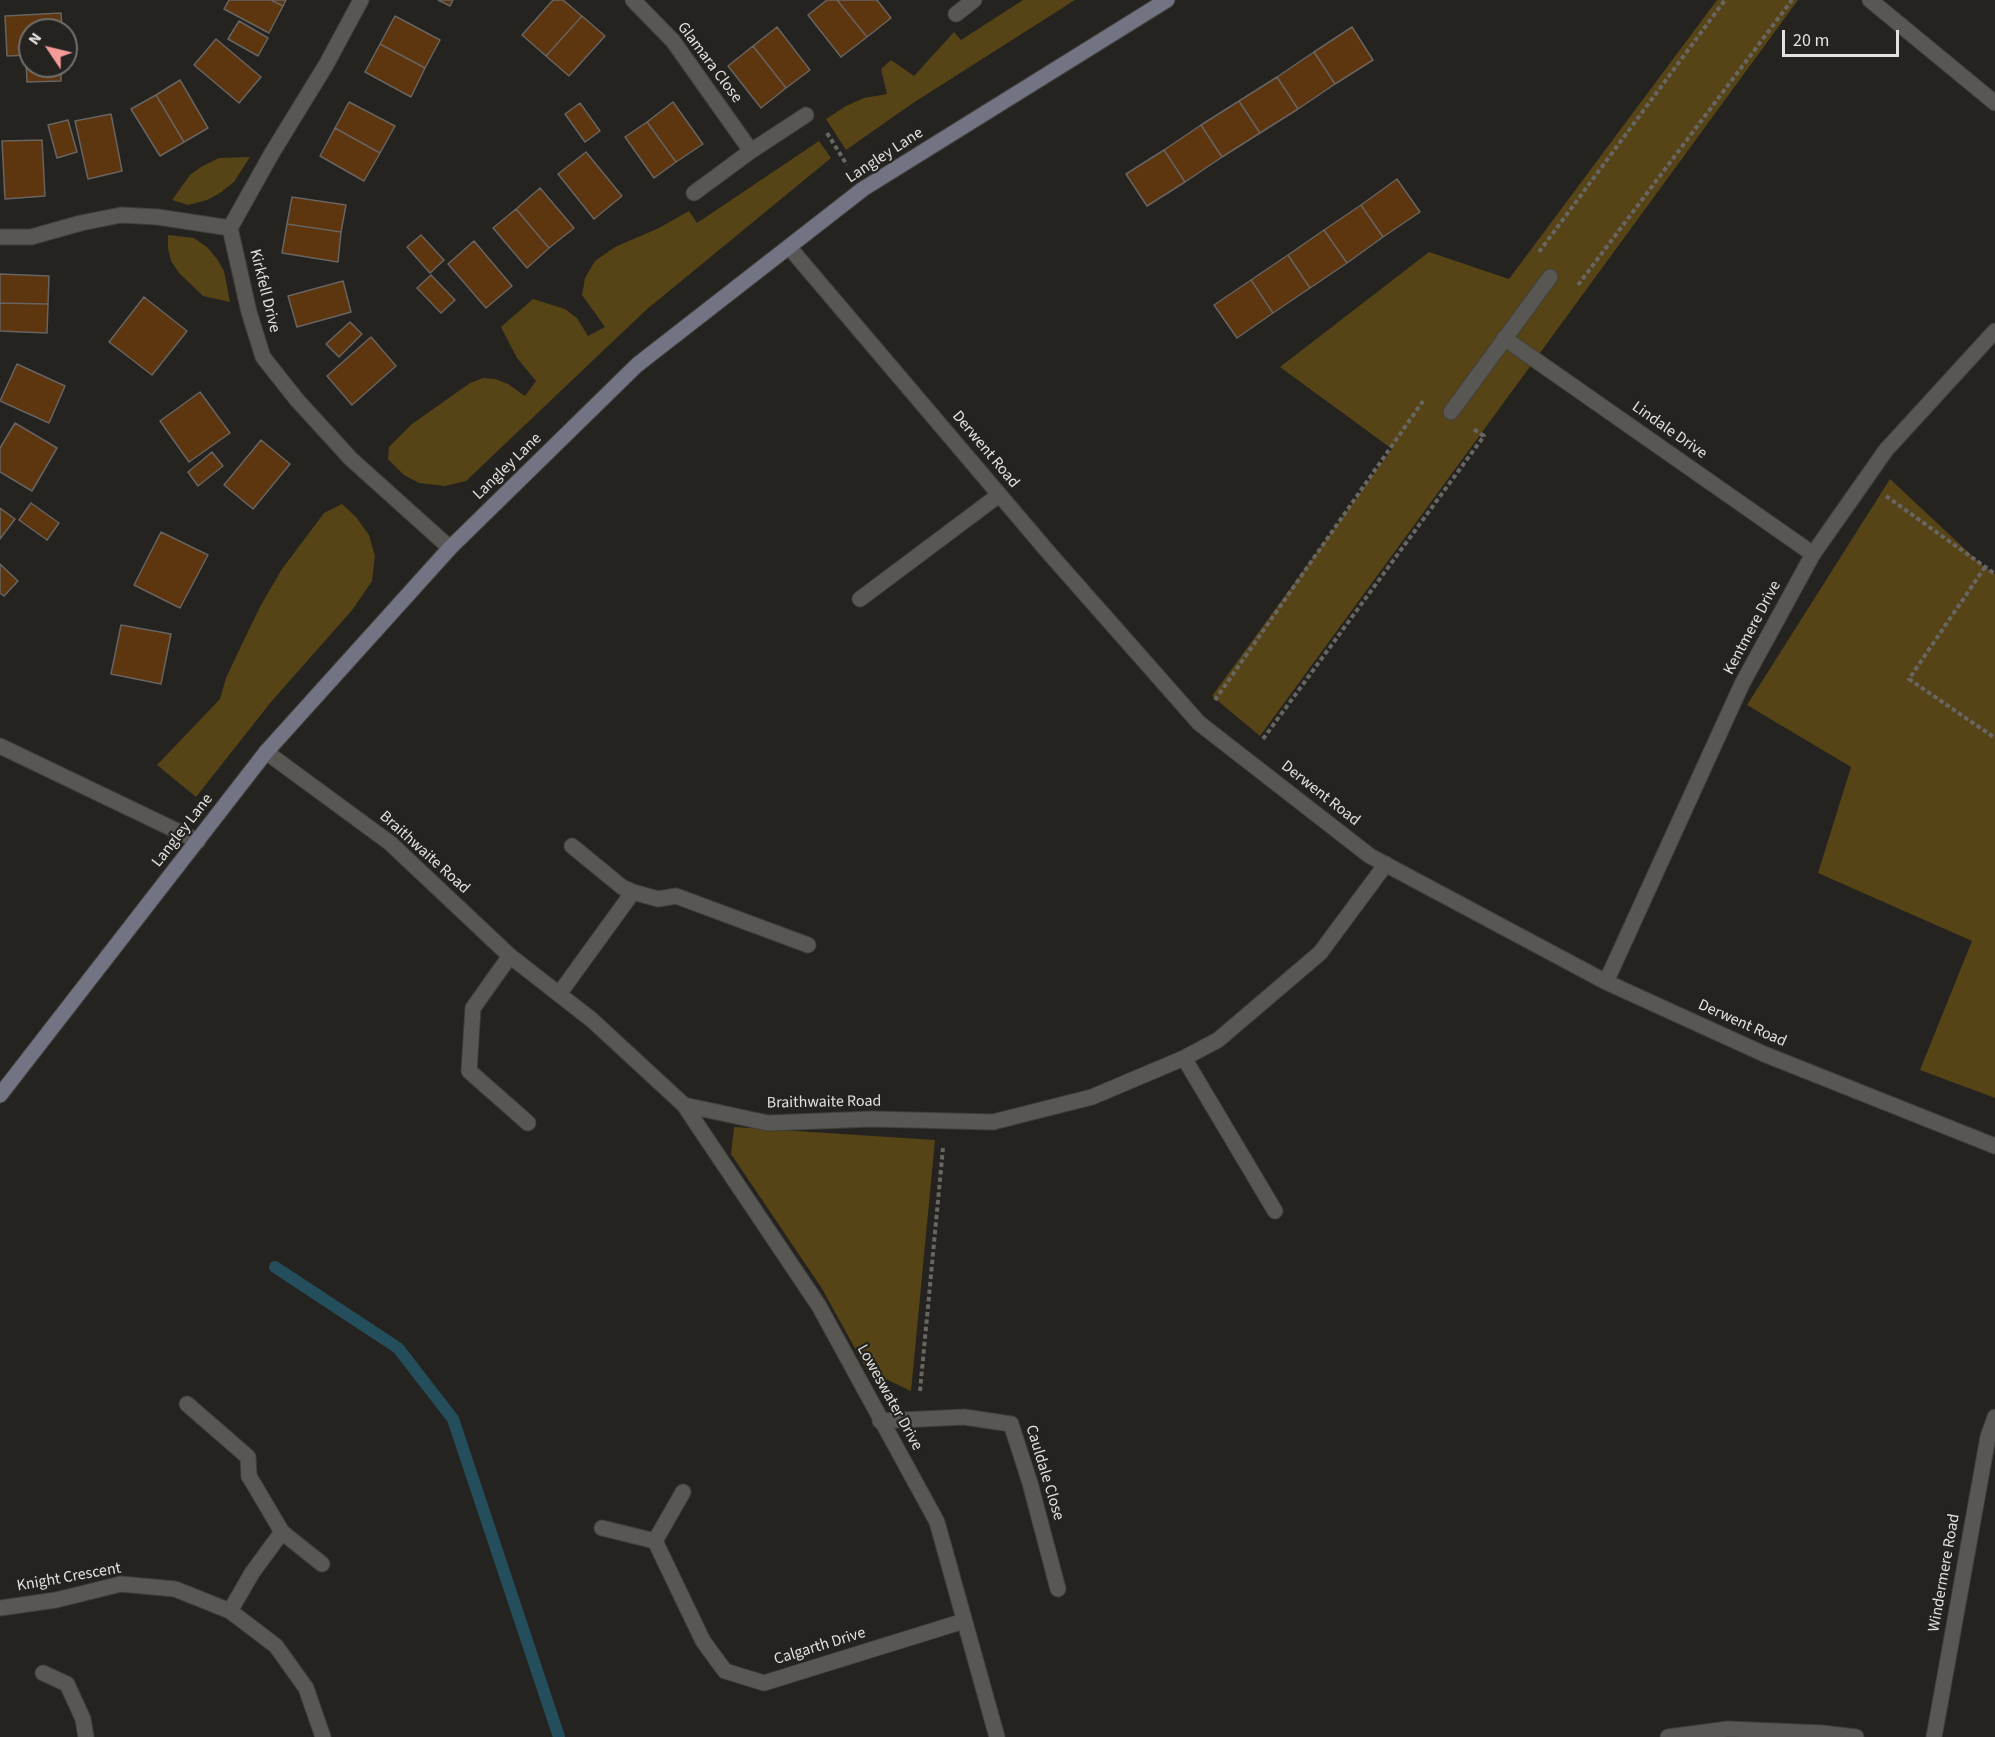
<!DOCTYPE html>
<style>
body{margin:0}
#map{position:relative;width:1995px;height:1737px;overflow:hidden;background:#242320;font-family:"Source Sans 3",sans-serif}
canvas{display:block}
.north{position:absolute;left:18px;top:18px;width:60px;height:60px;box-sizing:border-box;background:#242320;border:2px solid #706f6c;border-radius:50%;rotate:305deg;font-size:16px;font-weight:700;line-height:24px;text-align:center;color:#e2e1de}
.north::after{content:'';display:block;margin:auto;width:21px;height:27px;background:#f59b99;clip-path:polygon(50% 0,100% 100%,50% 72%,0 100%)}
.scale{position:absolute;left:1782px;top:30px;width:117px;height:27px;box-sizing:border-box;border:3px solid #e2e1de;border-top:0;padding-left:8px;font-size:18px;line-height:21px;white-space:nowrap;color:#e2e1de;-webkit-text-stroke:4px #242320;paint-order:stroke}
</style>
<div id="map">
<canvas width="1995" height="1737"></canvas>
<div class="north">N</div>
<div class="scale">20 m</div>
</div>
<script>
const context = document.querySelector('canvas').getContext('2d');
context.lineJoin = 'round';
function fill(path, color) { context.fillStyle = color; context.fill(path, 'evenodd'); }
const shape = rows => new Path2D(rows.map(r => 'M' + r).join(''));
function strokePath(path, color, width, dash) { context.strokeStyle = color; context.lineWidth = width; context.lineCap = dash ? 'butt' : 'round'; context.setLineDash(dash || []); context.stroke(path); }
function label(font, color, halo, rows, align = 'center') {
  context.font = font + ' "Source Sans 3",sans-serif'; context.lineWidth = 4.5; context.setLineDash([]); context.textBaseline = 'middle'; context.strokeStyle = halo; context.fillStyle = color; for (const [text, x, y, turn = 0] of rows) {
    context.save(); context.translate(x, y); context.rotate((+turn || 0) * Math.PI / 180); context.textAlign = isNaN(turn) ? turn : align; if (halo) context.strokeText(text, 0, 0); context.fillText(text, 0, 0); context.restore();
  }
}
const green = shape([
 [1023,0,1075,0,913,103,846,150,826,119,846,106,864,98,887,94,881,69,891,60,914,76,954,32,961,40],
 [1717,0,1798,0,1260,736,1212,696,1392,449,1280,367,1429,252,1509,279],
 [819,141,831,158,646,310,466,481,445,486,419,483,404,475,388,459,389,447,412,424,470,383,483,378,495,379,508,384,525,396,536,381,517,358,501,327,533,299,565,309,577,318,588,336,605,327,582,295,585,278,595,261,615,247,659,228,689,211,697,223],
 [250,157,234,182,220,193,207,200,188,205,172,200,190,175,201,167,219,158],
 [168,235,194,238,207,247,217,259,224,271,230,302,203,296,179,273,171,261,168,248],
 [1890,479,1981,564,1995,574,1995,1098,1920,1070,1972,941,1818,873,1851,767,1747,705],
 [342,504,356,517,369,535,375,556,372,581,353,609,271,702,196,797,157,765,220,699,226,678,241,646,261,605,282,569,324,513],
 [734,1127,935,1140,911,1391,867,1370,821,1287,731,1154]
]);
const stream = shape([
 [275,1267,398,1348,453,1419,559,1737]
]);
const building = shape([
 [229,0,271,0,283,6,269,33,224,9,229,0],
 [271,0,286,0,283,6,271,0],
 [438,0,453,0,450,6,438,0],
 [553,0,563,0,582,16,546,56,522,35,553,0],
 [827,0,837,0,867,37,841,57,808,15,827,0],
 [837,0,877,0,891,18,867,37,837,0],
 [61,13,62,30,30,30,30,55,7,56,5,16,61,13],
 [395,16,440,40,425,68,380,44,395,16],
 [582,16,605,36,569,76,546,56,582,16],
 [239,21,268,38,258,56,228,39,239,21],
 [777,27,810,70,786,88,753,46,777,27],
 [1352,27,1373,60,1335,84,1314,52,1352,27],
 [216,39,261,77,239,103,194,65,216,39],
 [380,44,425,68,411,97,365,72,380,44],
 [753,46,786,88,761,108,728,66,753,46],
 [1314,52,1335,84,1298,109,1277,77,1314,52],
 [26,61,30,61,30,66,61,66,61,81,27,82,26,61],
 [1277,77,1298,109,1260,133,1239,101,1277,77],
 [180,80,208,128,184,142,156,95,180,80],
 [156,95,184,142,160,156,131,109,156,95],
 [1239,101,1260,133,1222,157,1201,125,1239,101],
 [349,102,395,126,380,153,335,128,349,102],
 [673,102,703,144,676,162,647,122,673,102],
 [580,103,600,131,585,142,565,114,580,103],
 [111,114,122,171,88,179,75,121,111,114],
 [68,120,77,152,57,158,48,125,68,120],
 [647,122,676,162,654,178,625,137,647,122],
 [1201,125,1222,157,1185,182,1164,150,1201,125],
 [335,128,380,153,364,181,320,156,335,128],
 [42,140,45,196,5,199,2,141,42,140],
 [1164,150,1185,182,1147,206,1126,174,1164,150],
 [586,152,622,196,594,219,558,174,586,152],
 [1397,179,1420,212,1383,237,1361,205,1397,179],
 [540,188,574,228,549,248,516,209,540,188],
 [292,197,346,205,341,232,287,224,292,197],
 [1361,205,1383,237,1347,263,1324,230,1361,205],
 [516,209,549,248,527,268,493,228,516,209],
 [287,224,341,232,338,262,282,253,287,224],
 [1324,230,1347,263,1310,288,1288,255,1324,230],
 [421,235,444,260,430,273,407,247,421,235],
 [474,241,512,286,486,308,448,264,474,241],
 [1288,255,1310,288,1273,313,1251,280,1288,255],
 [0,274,49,276,48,304,0,303,0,274],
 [431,275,455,300,441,313,417,288,431,275],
 [1251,280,1273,313,1237,338,1214,305,1251,280],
 [343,281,351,312,297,327,288,296,343,281],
 [144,297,187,331,152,375,109,342,144,297],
 [0,303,48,304,47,333,0,331,0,303],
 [350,322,362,334,339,357,326,344,350,322],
 [371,337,396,366,352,405,327,376,371,337],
 [17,364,65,386,49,423,0,401,17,364],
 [200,392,230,433,189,462,160,421,200,392],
 [15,423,57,448,32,491,0,472,0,448,15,423],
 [261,440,290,464,253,509,224,485,261,440],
 [212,452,223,466,198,486,188,472,212,452],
 [31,503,59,523,47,540,19,520,31,503],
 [0,508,15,519,0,539,0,508],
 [161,532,208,555,180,608,134,585,161,532],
 [0,564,18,581,4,596,0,593,0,564],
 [121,625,171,634,161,684,111,674,121,625]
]);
const path = shape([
 [827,133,847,165],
 [1539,252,1725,0],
 [1578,285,1792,0],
 [1886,496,1995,574],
 [1985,567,1909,679,1995,738],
 [1215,700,1423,401],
 [1263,739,1484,436,1472,428],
 [920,1391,943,1148]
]);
const lane = shape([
 [860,599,999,495],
 [0,746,198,841],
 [187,1404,248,1457,249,1476],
 [43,1673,67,1684,83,1719,86,1737]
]);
const street = shape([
 [361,0,326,65,272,153,230,228,249,312,263,357,297,400,351,459,450,548],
 [633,0,673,41,751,151],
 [1870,0,1995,103],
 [956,14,974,0],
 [694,193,751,151,806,115],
 [0,237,31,237,81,223,121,215,158,217,230,228],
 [789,247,1049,553,1199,723,1370,856,1606,982,1764,1054,1995,1146],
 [1504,338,1813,554],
 [1451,412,1550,277],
 [266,752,390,843,510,956,592,1020,684,1105,768,1123,872,1119,993,1122,1092,1097,1184,1058,1218,1040,1320,953,1386,864],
 [633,892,658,899,676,896,808,945],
 [510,956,473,1008,469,1071,528,1123],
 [1606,982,1742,684,1813,554,1886,450,1995,331],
 [559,994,633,892,622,887,572,846],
 [1184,1058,1275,1211],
 [684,1105,819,1306,937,1522,997,1737],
 [880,1421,964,1417,1011,1424,1030,1483,1058,1589],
 [249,1476,282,1532,322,1564],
 [602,1528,655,1541,703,1641,725,1671,764,1683,964,1621],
 [655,1541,683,1492],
 [0,1608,56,1600,121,1584,175,1589,230,1611,276,1646,306,1688,323,1737],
 [230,1611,252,1573,282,1532],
 [1668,1737,1728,1729,1822,1733,1856,1737],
 [1934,1737,1988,1437,1995,1417]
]);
const secondary = shape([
 [0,1095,266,752,450,548,637,365,863,189,1167,0]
]);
const streetNames = [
 ["Glamara Close",709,63,53],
 ["Langley Lane",885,156,-33],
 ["Kirkfell Drive",264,291,76],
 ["Lindale Drive",1669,431,35],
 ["Derwent Road",985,450,50],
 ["Langley Lane",508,467,-44],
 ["Kentmere Drive",1753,628,-62],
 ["Derwent Road",1320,794,38],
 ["Langley Lane",183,831,-52],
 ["Braithwaite Road",424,853,42],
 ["Derwent Road",1742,1024,24],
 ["Braithwaite Road",824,1103,-1],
 ["Loweswater Drive",889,1398,61],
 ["Cauldale Close",1044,1473,73],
 ["Windermere Road",1945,1573,-80],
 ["Knight Crescent",69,1578,-10],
 ["Calgarth Drive",820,1647,-17]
];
fill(green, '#564416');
strokePath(stream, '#244e5b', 12);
fill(building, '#5d350f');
strokePath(building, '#676461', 1.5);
strokePath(lane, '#413f3c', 17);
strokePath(street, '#413f3c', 17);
strokePath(secondary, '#413f3c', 17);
strokePath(path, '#676663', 4, [4.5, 3]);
strokePath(lane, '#595754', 15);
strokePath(street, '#595754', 15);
strokePath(secondary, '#727383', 15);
label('16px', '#e2e1de', '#242320', streetNames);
</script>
